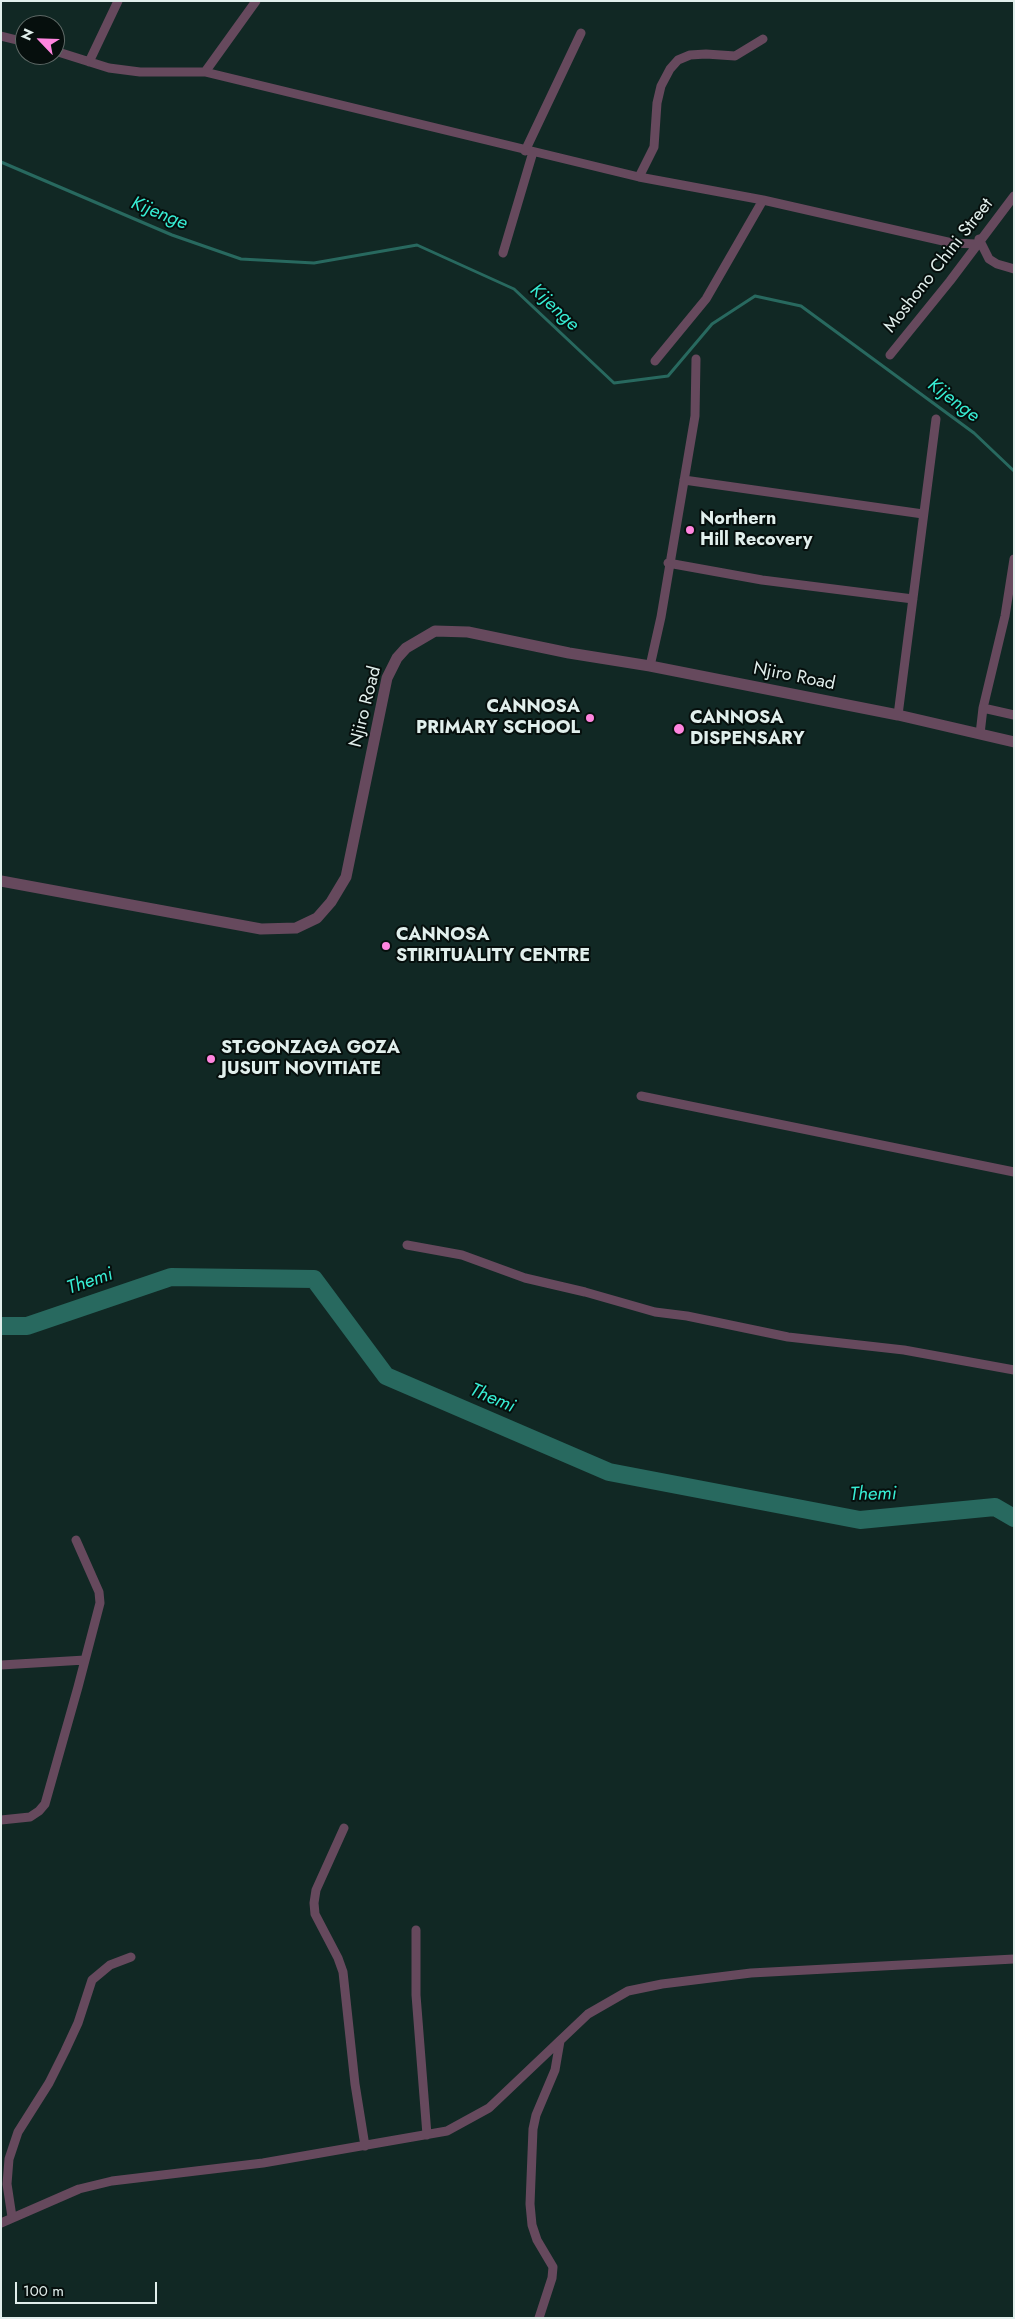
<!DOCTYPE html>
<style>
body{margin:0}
#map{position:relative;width:1015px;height:2319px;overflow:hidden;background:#112824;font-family:Jost,sans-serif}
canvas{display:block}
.frame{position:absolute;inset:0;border:2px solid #e1efec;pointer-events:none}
.north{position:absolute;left:15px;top:15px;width:50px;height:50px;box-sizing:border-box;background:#060f0d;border:1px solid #5e6966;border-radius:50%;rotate:294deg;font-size:14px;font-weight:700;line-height:20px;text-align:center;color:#e1efec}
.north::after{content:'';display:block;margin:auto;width:18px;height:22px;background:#ff85df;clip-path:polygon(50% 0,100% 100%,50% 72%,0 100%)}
.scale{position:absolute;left:15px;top:2282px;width:142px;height:22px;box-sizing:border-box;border:2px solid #e1efec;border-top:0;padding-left:6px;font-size:15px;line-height:18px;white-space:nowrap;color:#e1efec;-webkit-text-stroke:4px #060f0d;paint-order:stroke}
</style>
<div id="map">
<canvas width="1015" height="2319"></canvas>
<div class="frame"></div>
<div class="north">N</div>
<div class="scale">100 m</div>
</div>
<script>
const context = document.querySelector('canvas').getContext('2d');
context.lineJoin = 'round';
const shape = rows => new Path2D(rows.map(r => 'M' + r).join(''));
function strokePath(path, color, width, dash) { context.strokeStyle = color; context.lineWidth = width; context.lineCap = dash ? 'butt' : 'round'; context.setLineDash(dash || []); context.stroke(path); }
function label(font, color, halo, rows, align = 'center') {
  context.font = font + ' Jost,sans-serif'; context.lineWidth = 4; context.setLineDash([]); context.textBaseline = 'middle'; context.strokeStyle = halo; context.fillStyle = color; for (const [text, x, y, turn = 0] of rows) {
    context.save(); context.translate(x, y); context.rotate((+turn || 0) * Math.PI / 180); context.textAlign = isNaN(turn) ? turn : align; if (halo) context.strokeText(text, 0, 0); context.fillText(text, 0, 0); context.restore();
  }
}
const stream = shape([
 [1,162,172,235,241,259,314,263,417,245,514,289,614,383,668,376,712,324,755,296,801,306,974,433,1014,471]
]);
const river = shape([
 [1,1326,27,1326,171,1277,314,1279,386,1376,609,1472,860,1520,995,1507,1014,1518]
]);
const minor = shape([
 [1,36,25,42],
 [55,51,109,68,140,72,205,72,256,1],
 [89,62,118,1],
 [205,72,639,177,763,200,952,243,976,244],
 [525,151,581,33],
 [639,177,654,147,657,103,661,86,670,69,678,60,690,55,706,54,735,56,763,39],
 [979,239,989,259,997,264,1014,269],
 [503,253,533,152],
 [890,355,950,281,1014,196],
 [655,361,706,299,763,200],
 [684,480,923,514],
 [668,563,762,580,913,599],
 [650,666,661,617,695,416,696,359],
 [983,708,1014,715],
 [898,715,936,419],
 [980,734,983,708,1005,616,1014,559],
 [641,1096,1014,1172],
 [407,1245,462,1255,525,1278,585,1292,655,1312,687,1316,788,1337,904,1350,1014,1370],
 [1,1665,85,1660],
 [1,1820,30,1817,39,1811,45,1804,78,1687,100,1603,99,1592,76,1540],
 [344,1828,316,1890,314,1903,315,1914,338,1958,343,1972,355,2084,365,2146],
 [416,1930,416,1995,427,2135],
 [12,2217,7,2184,9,2159,18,2132,49,2083,65,2051,78,2023,92,1980,110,1965,131,1957],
 [1,2223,79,2189,112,2181,263,2163,447,2131,489,2108,588,2014,628,1991,662,1984,751,1973,1014,1959],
 [539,2318,552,2278,553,2267,537,2240,532,2225,530,2204,533,2129,536,2115,555,2070,560,2041]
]);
const tertiary = shape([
 [1,881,261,929,296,928,317,918,331,902,346,877,387,678,397,658,406,648,435,631,468,632,569,653,650,666,898,715,1014,742]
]);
const markers = [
 [690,530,5,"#ff85df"],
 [590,718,5,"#ff85df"],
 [679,729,6,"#ff85df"],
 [386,946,5,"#ff85df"],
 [211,1059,5,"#ff85df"]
];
const streetNames = [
 ["Moshono Chini Street",939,266,-52],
 ["Njiro Road",794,677,11],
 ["Njiro Road",366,707,-76]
];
const poiNames = [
 ["Northern",700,520],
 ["Hill Recovery",700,541],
 ["CANNOSA",580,708,"right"],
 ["PRIMARY SCHOOL",580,729,"right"],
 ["CANNOSA",690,719],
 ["DISPENSARY",690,740],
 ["CANNOSA",396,936],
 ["STIRITUALITY CENTRE",396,957],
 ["ST.GONZAGA GOZA",221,1049],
 ["JUSUIT NOVITIATE",221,1070]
];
const waterNames = [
 ["Kijenge",159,214,22],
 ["Kijenge",554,308,43],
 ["Kijenge",953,401,37],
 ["Themi",90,1282,-19],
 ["Themi",492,1399,23],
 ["Themi",873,1495,-1]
];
strokePath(stream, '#28695f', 3);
strokePath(river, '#28695f', 18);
strokePath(minor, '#66495d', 9);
strokePath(tertiary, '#66495d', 11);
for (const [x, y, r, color] of markers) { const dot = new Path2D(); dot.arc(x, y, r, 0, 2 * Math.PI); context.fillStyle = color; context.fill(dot); strokePath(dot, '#060f0d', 2); }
label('18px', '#e1efec', '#060f0d', streetNames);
label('bold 18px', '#e1efec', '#060f0d', poiNames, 'left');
label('italic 19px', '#37edd4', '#060f0d', waterNames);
</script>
